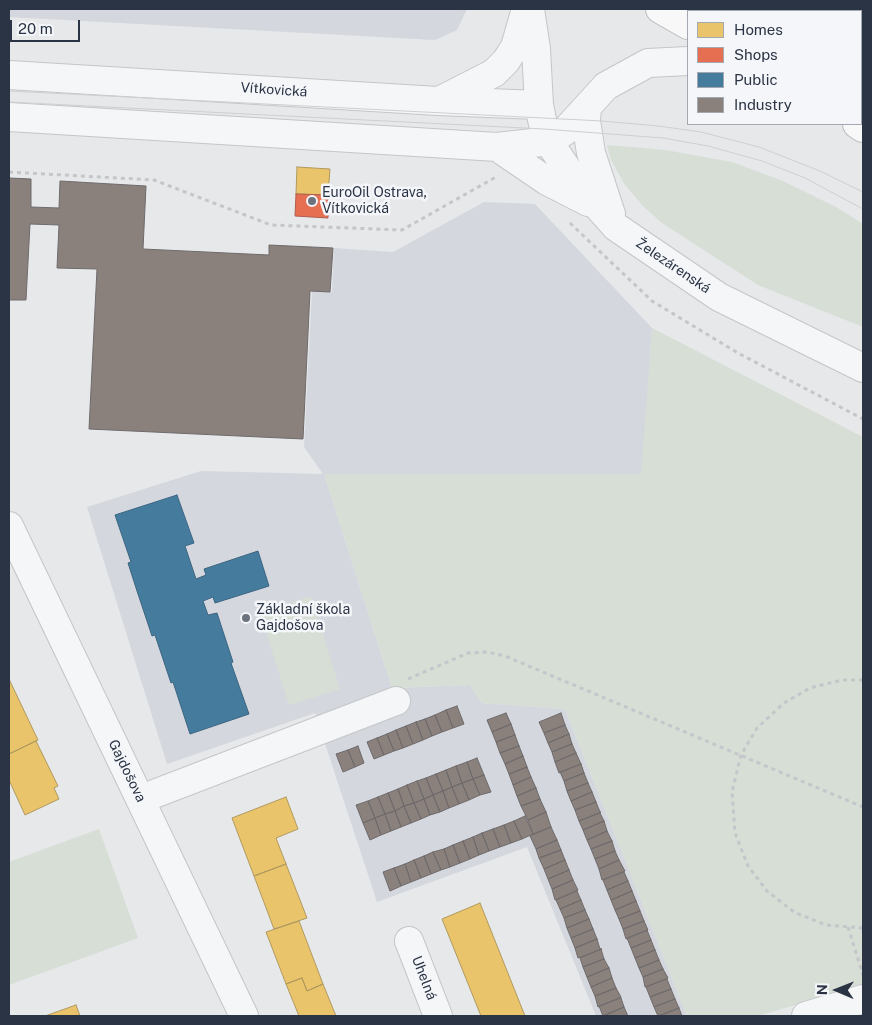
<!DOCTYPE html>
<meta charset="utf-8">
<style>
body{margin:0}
#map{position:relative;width:872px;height:1025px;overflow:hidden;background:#e6e8ea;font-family:"Public Sans",sans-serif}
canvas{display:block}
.frame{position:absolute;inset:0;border:10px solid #2b3445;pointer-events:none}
.legend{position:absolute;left:687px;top:10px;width:175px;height:115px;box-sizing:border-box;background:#f4f6f9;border:1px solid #a4a8b1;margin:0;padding:6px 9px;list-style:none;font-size:15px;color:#2b3445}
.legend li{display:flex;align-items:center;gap:10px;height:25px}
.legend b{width:25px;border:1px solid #a4a8b1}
.north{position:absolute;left:812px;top:965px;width:50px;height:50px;-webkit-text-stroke:4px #f4f6f9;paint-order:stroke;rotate:271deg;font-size:14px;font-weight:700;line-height:20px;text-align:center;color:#2b3445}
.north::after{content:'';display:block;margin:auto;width:18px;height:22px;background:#2b3445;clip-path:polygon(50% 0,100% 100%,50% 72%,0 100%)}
.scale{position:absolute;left:10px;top:20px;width:70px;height:22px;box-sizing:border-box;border:2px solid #2b3445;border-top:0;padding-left:6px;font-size:15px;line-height:18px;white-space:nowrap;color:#2b3445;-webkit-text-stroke:4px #f4f6f9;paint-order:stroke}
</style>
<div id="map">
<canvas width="872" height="1025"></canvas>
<div class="frame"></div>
<ul class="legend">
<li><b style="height:14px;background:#e9c46a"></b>Homes</li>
<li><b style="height:14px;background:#e76f51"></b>Shops</li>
<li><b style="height:14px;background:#457b9d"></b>Public</li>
<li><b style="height:14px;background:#8a817c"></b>Industry</li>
</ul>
<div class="north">N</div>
<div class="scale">20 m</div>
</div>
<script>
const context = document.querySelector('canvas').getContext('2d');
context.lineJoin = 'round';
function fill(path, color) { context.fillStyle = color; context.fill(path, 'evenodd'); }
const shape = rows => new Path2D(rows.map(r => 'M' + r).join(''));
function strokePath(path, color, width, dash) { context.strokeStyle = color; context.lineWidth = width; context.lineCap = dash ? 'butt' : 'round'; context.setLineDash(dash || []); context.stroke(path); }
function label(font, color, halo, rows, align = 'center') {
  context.font = font + ' "Public Sans",sans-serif'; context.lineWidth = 5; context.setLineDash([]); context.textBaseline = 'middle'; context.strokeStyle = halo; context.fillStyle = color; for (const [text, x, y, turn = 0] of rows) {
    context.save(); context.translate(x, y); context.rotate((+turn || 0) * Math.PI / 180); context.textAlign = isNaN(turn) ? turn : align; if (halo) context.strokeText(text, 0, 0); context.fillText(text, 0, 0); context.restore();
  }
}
const built = shape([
 [9,9,467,9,457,30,435,40,9,17],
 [484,202,535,204,652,328,642,474,324,474,392,688,470,685,482,703,565,709,687,1016,596,1016,527,847,377,902,315,713,167,764,87,507,201,471,323,474,304,447,312,291,332,292,334,248,393,252]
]);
const green = shape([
 [607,145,665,150,732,162,783,181,836,207,863,224,863,327,758,285,662,223,643,206,625,185,611,160],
 [652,328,863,437,863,985,758,1016,687,1016,565,709,482,703,470,685,392,688,324,474,641,474],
 [311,596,340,689,289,705,260,613],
 [99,829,138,938,9,985,9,862]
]);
const homes = shape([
 [297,167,330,169,328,195,296,194,297,167],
 [9,679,38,740,9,754,9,679],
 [36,741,58,786,54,788,59,799,25,815,9,780,9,754,36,741],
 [286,797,298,829,276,838,286,864,254,876,232,818,286,797],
 [286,864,307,918,274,929,254,876,286,864],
 [480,903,525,1016,481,1016,442,919,480,903],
 [299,921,323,984,307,991,302,978,286,984,266,932,299,921],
 [302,978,307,991,323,984,336,1016,299,1016,286,984,302,978],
 [76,1005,80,1016,45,1016,76,1005]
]);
const shops = shape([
 [296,194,328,195,328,218,295,216,296,194]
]);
const public = shape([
 [177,495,194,543,185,546,196,579,206,575,204,569,258,551,269,586,215,603,213,597,203,601,208,615,217,613,233,662,231,663,249,714,190,734,173,682,171,683,155,635,152,636,137,591,128,563,131,562,115,515,177,495]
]);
const industry = shape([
 [9,178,31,179,31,207,59,208,60,181,146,186,143,249,269,255,269,245,333,248,330,292,310,291,303,439,89,429,97,269,57,268,59,225,30,224,26,300,9,300,9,178],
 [457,706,464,724,453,728,446,710,457,706],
 [446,710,453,728,442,732,435,715,446,710],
 [506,713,511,724,492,732,487,720,506,713],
 [561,713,565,725,544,733,539,722,561,713],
 [435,715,442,732,432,736,425,719,435,715],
 [425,719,432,736,423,740,416,722,425,719],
 [416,722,423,740,413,744,406,726,416,722],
 [511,724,515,735,496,742,492,732,511,724],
 [565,725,569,734,548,743,544,733,565,725],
 [406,726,413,744,403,748,396,730,406,726],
 [396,730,403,748,394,751,387,734,396,730],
 [387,734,394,751,384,755,377,738,387,734],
 [569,734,572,744,552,752,548,743,569,734],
 [515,735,519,746,500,753,496,742,515,735],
 [377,738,384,755,374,759,367,742,377,738],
 [572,744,576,753,555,762,552,752,572,744],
 [358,746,364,763,355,767,348,750,358,746],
 [519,746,523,756,505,764,500,753,519,746],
 [348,750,355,767,343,772,336,754,348,750],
 [576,753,581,764,559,773,555,762,576,753],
 [523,756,527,767,509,774,505,764,523,756],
 [477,758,484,775,473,779,467,762,477,758],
 [467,762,473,779,462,783,456,766,467,762],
 [581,764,584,773,564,781,560,772,581,764],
 [456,766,462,783,452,787,446,770,456,766],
 [527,767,531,777,513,785,509,774,527,767],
 [446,770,452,787,443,791,436,774,446,770],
 [584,773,588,783,567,791,564,781,584,773],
 [436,774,443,791,433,795,426,778,436,774],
 [484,775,491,792,480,795,473,779,484,775],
 [531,777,536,788,517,796,513,785,531,777],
 [426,778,433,795,424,799,417,781,426,778],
 [473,779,480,795,469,800,462,783,473,779],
 [417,781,424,799,414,803,407,785,417,781],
 [462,783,469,800,459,804,452,787,462,783],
 [588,783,592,792,571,801,567,791,588,783],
 [407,785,414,803,404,806,398,789,407,785],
 [452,787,459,804,449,808,443,791,452,787],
 [536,788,540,799,521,806,517,796,536,788],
 [398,789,404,806,395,811,388,793,398,789],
 [443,791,449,808,440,812,433,795,443,791],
 [592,792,596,802,575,810,571,801,592,792],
 [388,793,395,811,385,814,378,797,388,793],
 [433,795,440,812,430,815,424,799,433,795],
 [378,797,385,814,375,818,368,801,378,797],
 [424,799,430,815,421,819,414,803,424,799],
 [540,799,546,812,528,820,521,806,540,799],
 [368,801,375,818,363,823,356,805,368,801],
 [596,802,600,812,601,812,579,821,575,810,596,802],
 [414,803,421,819,411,823,404,806,414,803],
 [404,806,411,823,401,827,395,811,404,806],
 [395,811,401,827,391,831,385,814,395,811],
 [546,812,551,827,533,834,528,820,546,812],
 [600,813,604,821,583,830,579,821,600,813],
 [385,814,391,831,381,835,375,818,385,814],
 [525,816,533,834,522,839,514,821,525,816],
 [375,818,381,835,370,840,363,823,375,818],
 [514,821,522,839,511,843,504,825,514,821],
 [604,821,607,831,587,840,583,830,604,821],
 [504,825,511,843,500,847,493,829,504,825],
 [551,827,557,840,536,849,530,836,551,827],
 [493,829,500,847,489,851,482,833,493,829],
 [607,831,612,841,591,849,587,840,607,831],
 [482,833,489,851,479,855,473,837,482,833],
 [473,837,479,855,470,859,463,841,473,837],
 [557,840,561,850,539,858,536,849,557,840],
 [463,841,470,859,460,863,453,845,463,841],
 [612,841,615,851,595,859,591,849,612,841],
 [453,845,460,863,450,867,444,849,453,845],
 [444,849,450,867,441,870,433,852,444,849],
 [561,850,565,860,544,869,539,858,561,850],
 [615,851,619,860,599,869,595,859,615,851],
 [433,852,441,870,431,874,424,856,433,852],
 [424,856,431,874,421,878,414,860,424,856],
 [414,860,421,878,411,882,405,864,414,860],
 [565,860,569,870,548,879,544,869,565,860],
 [619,860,625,871,602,880,599,869,619,860],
 [405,864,411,882,401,886,394,868,405,864],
 [394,868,401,886,390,891,383,872,394,868],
 [569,870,573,880,552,889,548,879,569,870],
 [624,872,628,881,607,890,603,880,624,872],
 [573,880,578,890,555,900,552,889,573,880],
 [628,881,632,891,611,900,607,890,628,881],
 [577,891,581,900,560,909,556,900,577,891],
 [632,891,636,901,615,910,611,900,632,891],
 [581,900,585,910,564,918,560,909,581,900],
 [636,901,640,911,619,919,615,910,636,901],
 [585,910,589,919,567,928,564,918,585,910],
 [640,911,644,921,623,929,619,919,640,911],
 [589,919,593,929,571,938,567,928,589,919],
 [644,921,648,930,626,939,623,929,644,921],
 [593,929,597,939,575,948,571,938,593,929],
 [647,930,651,940,631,948,627,938,647,930],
 [597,939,600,949,602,949,578,958,575,948,597,939],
 [651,940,655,950,635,958,631,948,651,940],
 [601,949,604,959,583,967,580,958,601,949],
 [655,950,659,960,639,968,635,958,655,950],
 [604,959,609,968,587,977,583,967,604,959],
 [659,960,663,969,643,977,639,968,659,960],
 [609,968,612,978,591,987,587,977,609,968],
 [663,969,668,978,645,987,643,977,663,969],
 [612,978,616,988,595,996,591,987,612,978],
 [667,979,671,989,650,997,646,987,667,979],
 [616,988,621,997,598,1007,595,996,616,988],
 [671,989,675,999,654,1007,650,997,671,989],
 [621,998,624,1007,603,1016,599,1006,621,998],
 [675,999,679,1008,658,1016,654,1007,675,999],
 [624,1007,628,1016,603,1016,624,1007],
 [679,1008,682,1016,659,1016,679,1008]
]);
const path = shape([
 [807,9,811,11],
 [861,41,863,42],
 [9,172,154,180,271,225,402,230,496,177],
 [570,223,652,301,738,353,863,419],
 [408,679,468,653,487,652,505,656,863,807],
 [863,680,842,680,810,688,784,703,757,728,741,755,732,792,735,833,748,866,767,891,794,912,826,925,863,928],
 [848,927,863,975]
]);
const minor = shape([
 [530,9,536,49,539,105,544,129,555,151,576,182,616,227,719,297,863,368],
 [9,75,438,101,539,105],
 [443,99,494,73,506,61,515,47,526,9],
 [587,107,586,121,591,153,611,214],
 [9,117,497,147,550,141,565,131,606,86,648,63,688,61],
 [497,147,547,181,588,202],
 [9,526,244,1016],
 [141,799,396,701],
 [409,941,438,1016],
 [806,1016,863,999]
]);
const highway = shape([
 [660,9,688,25],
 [740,9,744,11],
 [861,79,863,80],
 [857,124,863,128]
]);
const tram = shape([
 [9,91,602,121,658,126,701,132,759,147,820,171,863,192],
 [9,102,544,129,663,138,708,146,762,161,805,178,863,209]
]);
const markers = [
 [312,201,5,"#6c737f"],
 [246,618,5,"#6c737f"]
];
const streetNames = [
 ["Vítkovická",274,90,4],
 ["Železárenská",673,266,34],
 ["Gajdošova",127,771,64],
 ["Uhelná",424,978,69]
];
const poiNames = [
 ["EuroOil Ostrava,",322,193],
 ["Vítkovická",322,209],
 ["Základní škola",256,610],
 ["Gajdošova",256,626]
];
fill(built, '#d4d7dd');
fill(green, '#d6ded6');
fill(homes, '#e9c46a');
strokePath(homes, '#b0995f', 1);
fill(shops, '#e76f51');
strokePath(shops, '#af5d4d', 1);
fill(public, '#457b9d');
strokePath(public, '#3d6683', 1);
fill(industry, '#8a817c');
strokePath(industry, '#6e6a6c', 1);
strokePath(minor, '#c4c6c8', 30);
strokePath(highway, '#b8bbbf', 30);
strokePath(path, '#c5c6ca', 3, [4, 4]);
strokePath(minor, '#f5f6f7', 28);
strokePath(highway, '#f8f8f8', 28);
strokePath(tram, '#cecfd2', 1);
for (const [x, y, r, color] of markers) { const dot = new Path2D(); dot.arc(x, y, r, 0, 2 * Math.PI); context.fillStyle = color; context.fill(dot); strokePath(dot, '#f4f6f9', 2); }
label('14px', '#2b3445', '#f4f6f9', streetNames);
label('14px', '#2b3445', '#f4f6f9', poiNames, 'left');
</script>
